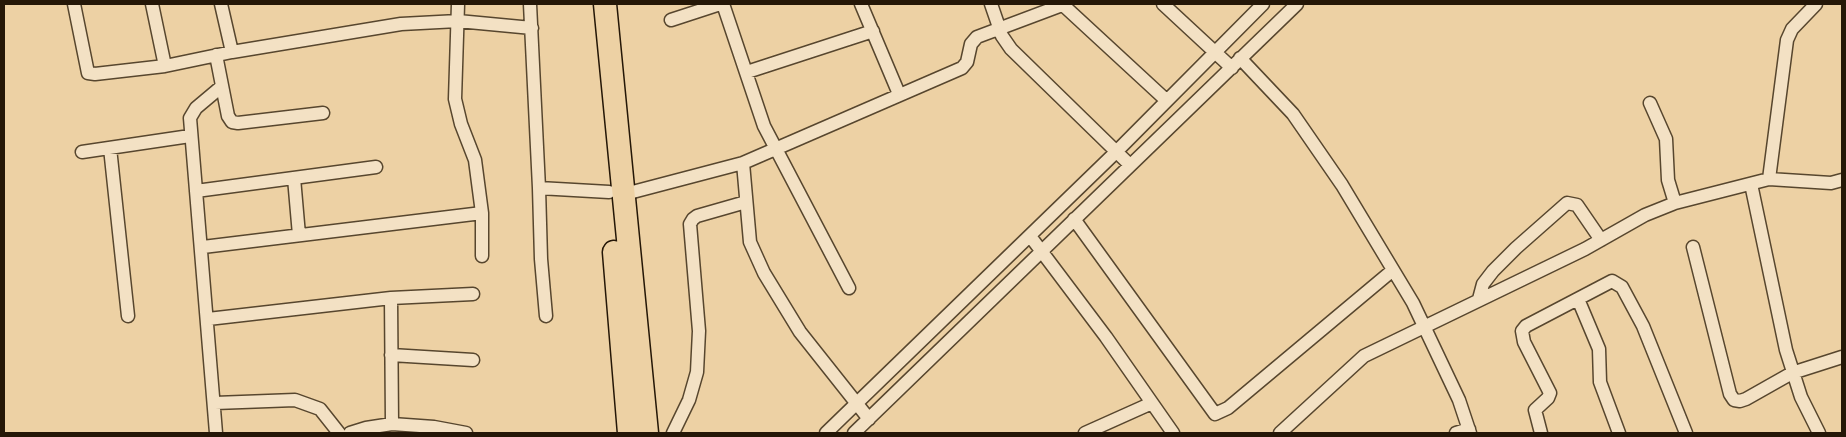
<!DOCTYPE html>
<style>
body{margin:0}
#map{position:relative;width:1846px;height:437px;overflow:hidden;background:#edd1a4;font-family:"IM FELL DW Pica",serif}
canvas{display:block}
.frame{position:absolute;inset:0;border:5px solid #251707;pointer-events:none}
</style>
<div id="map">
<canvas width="1846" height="437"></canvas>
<div class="frame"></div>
</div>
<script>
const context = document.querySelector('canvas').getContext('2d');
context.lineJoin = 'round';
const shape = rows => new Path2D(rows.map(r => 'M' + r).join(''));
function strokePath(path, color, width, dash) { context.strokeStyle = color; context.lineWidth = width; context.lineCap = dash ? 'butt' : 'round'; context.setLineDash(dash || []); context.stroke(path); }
const street = shape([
 [74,4,88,73,95,74,165,66,232,52],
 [152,4,165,66],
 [221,4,232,52,401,24,458,21,532,28],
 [458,4,455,99,461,124,475,160,482,213,482,256],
 [530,4,539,188,609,192],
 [723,4,764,126,849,288],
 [861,4,899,94],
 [991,4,1002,36,1011,49,1130,165],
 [1062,4,1166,100],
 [1163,4,1232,68],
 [671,20,720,4],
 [216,55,228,116,232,122,238,123,323,113],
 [1240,58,1293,114,1342,185,1413,303,1459,400,1470,433],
 [747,72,873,31],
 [1650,103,1666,139,1668,180,1675,203],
 [110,148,128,316],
 [82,152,190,136],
 [743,163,750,242,764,273,800,332,869,419],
 [294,178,299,235],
 [1769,179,1787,40,1792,29,1816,4],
 [1751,184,1786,350,1801,397,1819,433],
 [539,188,541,259,546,316],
 [196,191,376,167],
 [625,194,743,163,962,68,967,62,971,44,977,37,1065,4],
 [1074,219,1215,414,1228,408,1393,270],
 [1030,236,1106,337,1173,433],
 [203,247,482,213],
 [1693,247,1730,394,1734,400,1740,401,1746,399,1792,373,1842,357],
 [391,298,392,424],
 [1479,299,1483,284,1493,271,1516,248,1567,203,1577,205,1601,240],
 [1578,299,1599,349,1600,382,1619,433],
 [208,319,391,298,473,294],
 [391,355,473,360],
 [215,403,295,400,320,409,339,433],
 [216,433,190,118,196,108,221,87],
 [350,433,366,428,392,424,434,427,466,433],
 [673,433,689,400,697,372,699,331,690,224,693,219,697,216,746,202],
 [826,433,1116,152,1263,4],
 [854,433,1297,4],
 [1085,433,1152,403],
 [1280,433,1364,356,1585,249,1645,215,1675,203,1769,179,1831,183,1842,180],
 [1456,433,1469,429],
 [1541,433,1535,410,1548,398,1550,393,1524,342,1522,331,1526,326,1612,281,1622,287,1643,326,1686,433]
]);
const highway = shape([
 [605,4,647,433],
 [614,252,629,433]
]);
strokePath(street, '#57462e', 15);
strokePath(highway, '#251707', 25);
strokePath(street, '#f3e1c4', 12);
strokePath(highway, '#edd1a4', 22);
</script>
